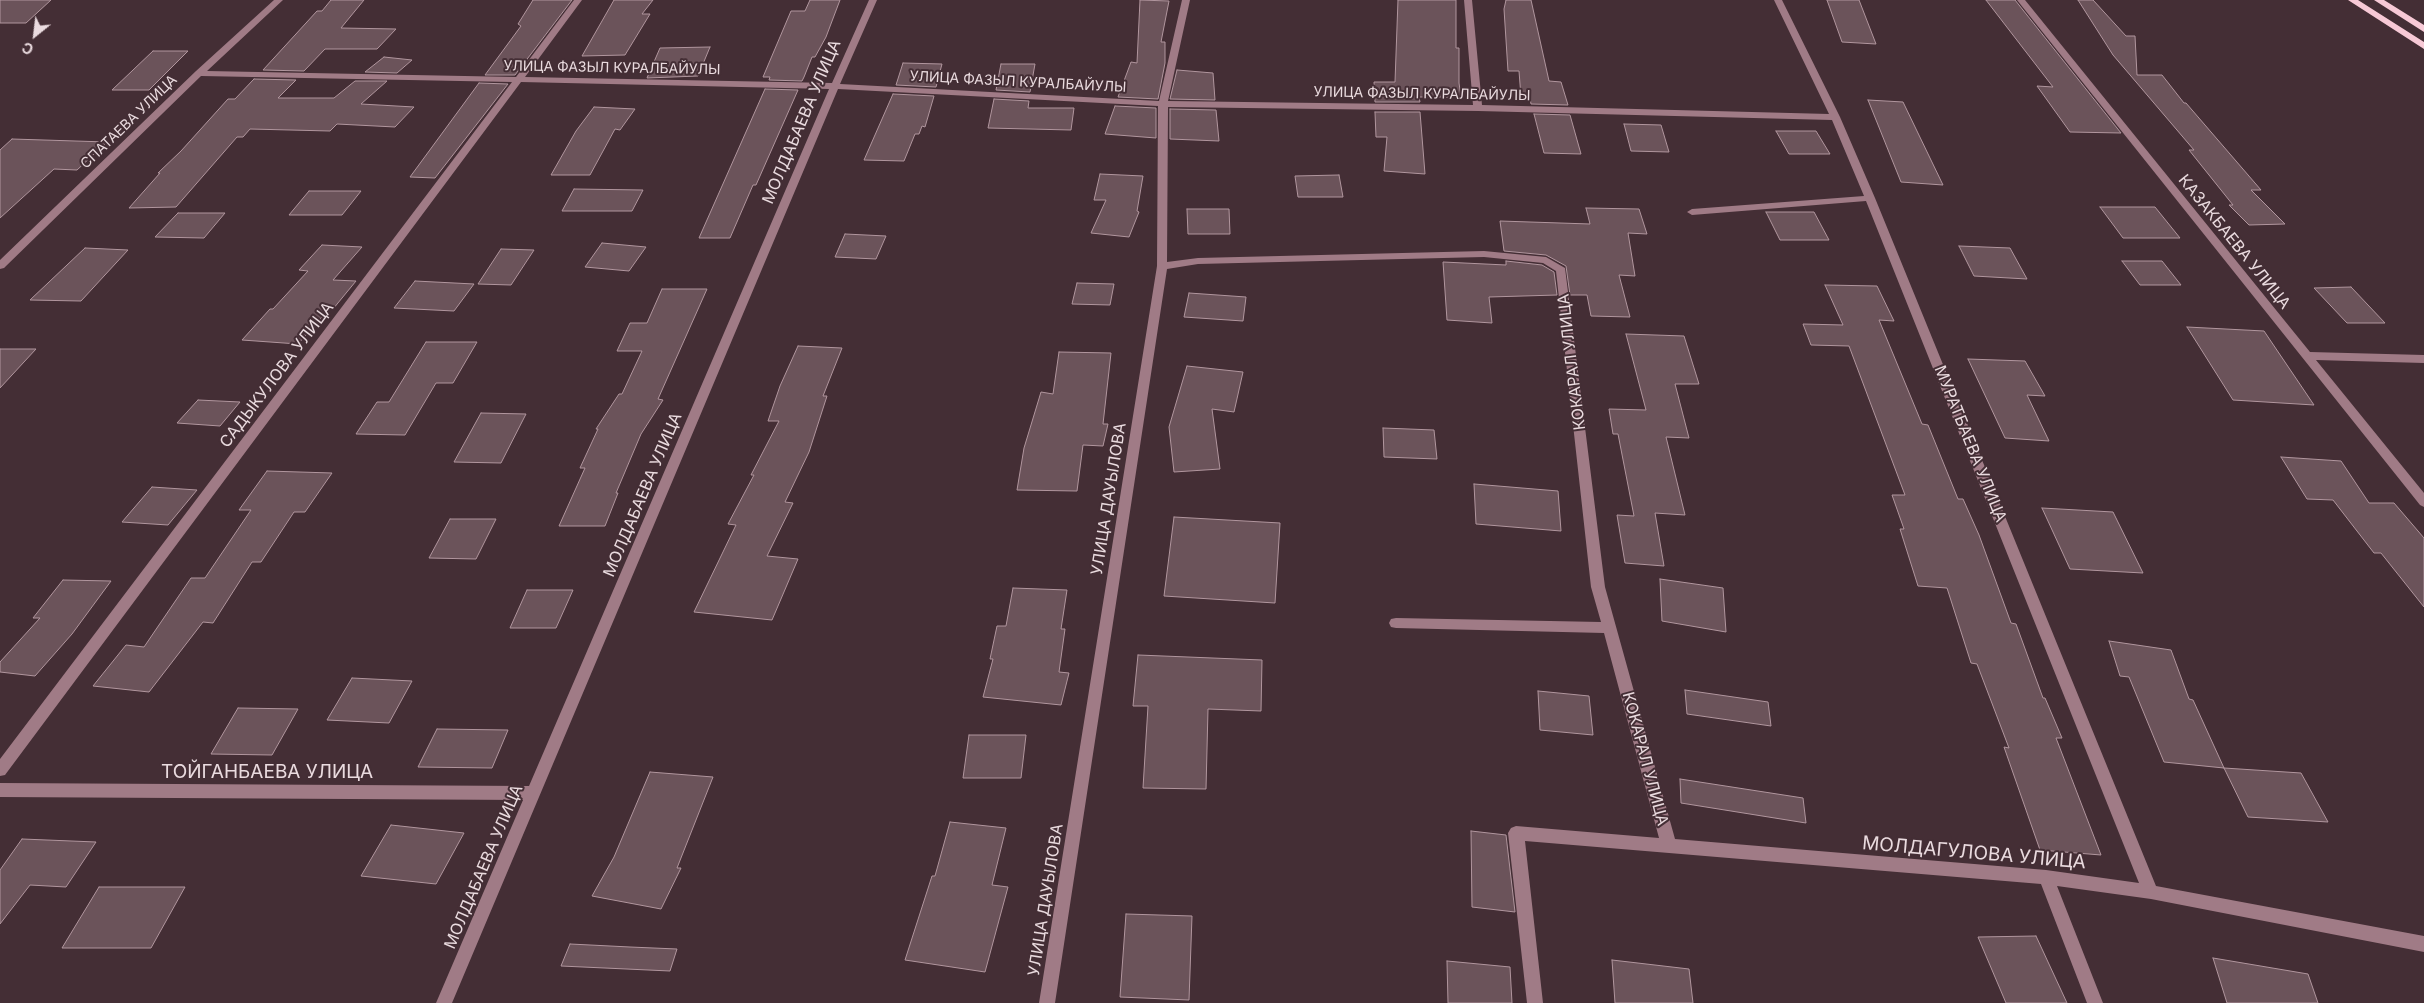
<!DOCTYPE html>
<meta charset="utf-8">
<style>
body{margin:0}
#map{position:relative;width:2424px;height:1003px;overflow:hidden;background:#442e35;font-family:Inter,sans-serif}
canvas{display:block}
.north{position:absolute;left:10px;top:10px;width:50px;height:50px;-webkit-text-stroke:4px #442e35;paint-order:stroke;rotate:209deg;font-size:14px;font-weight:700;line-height:20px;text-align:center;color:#eadbdf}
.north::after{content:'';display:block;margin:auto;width:18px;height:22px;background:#eadbdf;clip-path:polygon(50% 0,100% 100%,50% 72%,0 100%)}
</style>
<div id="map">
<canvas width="2424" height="1003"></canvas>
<div class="north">С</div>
</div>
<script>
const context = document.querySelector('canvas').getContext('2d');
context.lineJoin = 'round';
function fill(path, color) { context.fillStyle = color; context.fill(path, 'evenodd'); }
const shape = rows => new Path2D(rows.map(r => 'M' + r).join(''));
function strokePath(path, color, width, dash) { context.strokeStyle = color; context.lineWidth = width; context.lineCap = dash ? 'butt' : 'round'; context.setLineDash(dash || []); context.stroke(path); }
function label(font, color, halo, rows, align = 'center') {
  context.font = font + ' Inter,sans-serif'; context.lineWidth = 4; context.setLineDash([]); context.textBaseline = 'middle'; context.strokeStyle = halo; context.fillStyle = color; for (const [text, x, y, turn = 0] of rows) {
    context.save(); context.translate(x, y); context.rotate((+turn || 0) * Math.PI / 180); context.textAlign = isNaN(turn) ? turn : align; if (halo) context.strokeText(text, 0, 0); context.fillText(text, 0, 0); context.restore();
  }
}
const building = shape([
 [0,0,51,0,26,23,0,23,0,0],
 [331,0,364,0,341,28,396,29,377,49,325,49,304,71,263,70,317,11,322,11,331,0],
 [533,0,572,0,515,75,485,75,521,26,518,24,533,0],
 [614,0,653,0,642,14,650,14,625,55,582,56,614,0],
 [810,0,840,0,826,37,815,57,812,57,804,77,802,81,769,80,770,77,763,77,791,11,805,11,810,0],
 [1140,0,1169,1,1161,42,1165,42,1165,63,1158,99,1118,97,1131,62,1137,63,1140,0],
 [1398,0,1456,0,1456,48,1459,48,1459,83,1461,97,1419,97,1420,102,1375,102,1374,82,1395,82,1398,0],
 [1506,0,1531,0,1549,81,1561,82,1568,105,1531,104,1530,98,1521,97,1519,71,1508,71,1504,9,1506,0],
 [1827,0,1859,0,1876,44,1842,42,1827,0],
 [1986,0,2015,0,2121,133,2070,132,2037,86,2053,87,1986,0],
 [2078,0,2093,0,2126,36,2135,36,2137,75,2162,75,2184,103,2186,103,2261,190,2251,190,2285,224,2249,225,2229,205,2233,205,2189,150,2194,150,2113,55,2078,0],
 [710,47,698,76,647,78,660,48,710,47],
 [153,51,188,51,149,90,112,90,153,51],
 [384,57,412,60,397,73,365,72,384,57],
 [903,63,942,64,936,87,896,85,903,63],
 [1001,64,1035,64,1030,92,996,90,1001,64],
 [1177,70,1213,73,1215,100,1170,99,1177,70],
 [254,79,296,80,278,98,334,98,355,81,387,81,361,104,414,107,395,127,337,124,330,131,250,129,243,137,237,137,176,207,129,208,160,173,158,173,181,151,228,99,235,99,254,79],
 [479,83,508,84,435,178,410,177,479,83],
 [765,89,798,90,756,185,753,185,730,238,699,238,765,89],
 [893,94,934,96,925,127,922,126,919,134,915,134,904,161,864,160,893,94],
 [994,99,1029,101,1028,108,1074,108,1071,130,988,128,994,99],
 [1868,100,1903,102,1943,185,1901,182,1868,100],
 [1115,106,1156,108,1156,138,1105,134,1115,106],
 [594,107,635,109,620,130,615,129,590,175,551,175,576,131,594,107],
 [1170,109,1216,110,1219,141,1170,139,1170,109],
 [1375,112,1420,112,1425,174,1384,171,1387,137,1376,137,1375,112],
 [1534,114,1570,115,1581,154,1544,153,1534,114],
 [1624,124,1661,125,1669,152,1631,151,1624,124],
 [1776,131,1816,131,1830,154,1789,154,1776,131],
 [12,139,107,142,77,170,54,169,0,218,0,150,12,139],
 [1100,174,1143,176,1137,211,1139,212,1129,237,1091,233,1106,200,1094,200,1100,174],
 [1339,175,1343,197,1298,197,1295,176,1339,175],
 [574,189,643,190,632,211,562,211,574,189],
 [309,191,361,191,342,215,289,215,309,191],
 [2100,207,2155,207,2180,238,2123,238,2100,207],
 [1586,208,1639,209,1647,234,1628,233,1635,276,1619,275,1630,317,1591,316,1587,295,1570,295,1566,266,1546,255,1504,251,1500,221,1590,224,1586,208],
 [1187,209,1229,209,1230,234,1188,234,1187,209],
 [1766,212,1814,212,1829,240,1780,240,1766,212],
 [178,213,225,213,204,238,155,237,178,213],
 [845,234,886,236,876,259,835,257,845,234],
 [602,243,646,247,629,271,585,267,602,243],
 [322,245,362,247,333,280,356,281,333,309,329,309,298,344,242,340,270,309,273,309,308,271,299,270,322,245],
 [1959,246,2010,248,2027,279,1974,276,1959,246],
 [85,248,128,250,81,301,30,300,85,248],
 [501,249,534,250,511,285,478,284,501,249],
 [1506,261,1542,265,1554,272,1557,295,1489,297,1492,323,1447,320,1443,262,1506,265,1506,261],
 [2122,261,2162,261,2181,285,2140,285,2122,261],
 [415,281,474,284,454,311,394,308,415,281],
 [1077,283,1114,284,1110,305,1072,304,1077,283],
 [1825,285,1877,286,1894,321,1879,320,1922,424,1928,425,1958,499,1963,499,1979,535,2011,623,2016,624,2043,698,2045,698,2062,738,2056,738,2101,855,2040,850,2004,747,2009,748,1977,664,1971,663,1947,588,1918,586,1900,529,1904,529,1892,495,1905,495,1849,346,1811,345,1803,324,1843,325,1825,285],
 [2351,287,2385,323,2347,323,2314,288,2351,287],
 [662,289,707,289,658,399,663,400,641,434,616,493,618,493,605,526,559,526,585,468,580,468,598,429,596,429,619,394,622,394,642,351,617,351,630,323,647,323,662,289],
 [1189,293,1246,297,1243,321,1184,317,1189,293],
 [2187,327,2264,331,2314,405,2233,400,2187,327],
 [1626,334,1684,336,1699,384,1675,384,1689,438,1666,437,1685,515,1655,513,1664,566,1625,563,1617,515,1634,516,1618,434,1613,434,1609,409,1646,410,1626,334],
 [426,342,477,342,453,383,436,383,405,435,356,434,377,402,389,402,426,342],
 [798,346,842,348,823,396,827,396,809,452,785,502,793,503,767,556,798,559,772,620,694,612,736,525,728,524,754,475,751,475,779,421,768,421,780,386,798,346],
 [0,349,36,349,0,388,0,349],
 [1059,352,1111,353,1103,424,1108,424,1103,446,1083,445,1077,491,1017,490,1024,448,1041,392,1053,394,1059,352],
 [1968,359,2025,361,2045,396,2027,395,2049,441,2005,438,1968,359],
 [1187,366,1243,372,1234,412,1212,409,1220,469,1174,472,1169,427,1187,366],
 [198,400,240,402,220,426,177,423,198,400],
 [481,413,526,414,501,463,454,462,481,413],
 [1383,428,1434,430,1437,459,1384,457,1383,428],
 [2281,457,2341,461,2369,503,2394,503,2424,538,2424,607,2381,553,2374,553,2333,500,2307,499,2281,457],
 [267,471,332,473,305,512,294,512,261,562,252,562,213,623,203,622,149,692,93,686,126,645,144,647,191,578,205,578,251,510,239,510,267,471],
 [1474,484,1558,491,1561,531,1476,524,1474,484],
 [152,487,197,490,168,525,122,522,152,487],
 [2042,508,2113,512,2143,573,2070,569,2042,508],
 [1174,517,1280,523,1275,603,1164,596,1174,517],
 [450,519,496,519,476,559,429,558,450,519],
 [1660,579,1723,588,1726,632,1662,621,1660,579],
 [63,580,111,581,72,634,35,676,0,672,0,662,40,618,33,618,63,580],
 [1013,588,1067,590,1061,629,1065,629,1059,672,1069,673,1061,705,983,697,993,659,990,659,997,626,1006,626,1013,588],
 [527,590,573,590,556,628,510,628,527,590],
 [2109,641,2171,650,2189,699,2193,700,2224,768,2164,762,2129,677,2120,676,2109,641],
 [1138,655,1262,660,1261,711,1208,709,1206,789,1143,788,1148,706,1133,706,1138,655],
 [352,678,412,681,389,723,327,720,352,678],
 [1685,690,1768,702,1771,726,1687,714,1685,690],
 [1538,691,1589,696,1593,735,1540,730,1538,691],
 [238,708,298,709,272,755,211,754,238,708],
 [437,729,508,730,492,768,418,767,437,729],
 [969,735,1026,735,1021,778,963,778,969,735],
 [2224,768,2301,773,2328,822,2248,817,2224,768],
 [650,772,713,777,677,868,681,868,661,909,592,896,614,857,650,772],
 [1680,779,1803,798,1806,823,1681,803,1680,779],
 [950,822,1006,828,992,885,1008,887,985,972,905,960,932,876,935,876,950,822],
 [391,825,464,833,436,884,361,876,391,825],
 [1471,831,1506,835,1515,912,1472,907,1471,831],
 [22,839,96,842,66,887,30,885,0,924,0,870,22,839],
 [99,887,185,887,151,948,62,948,99,887],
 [1126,914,1192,916,1189,1000,1120,997,1126,914],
 [2036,936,2067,1003,2006,1003,1978,937,2036,936],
 [570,944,630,947,677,949,670,971,561,966,570,944],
 [2213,958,2308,974,2318,1003,2227,1003,2213,958],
 [1612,960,1689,969,1693,1003,1615,1003,1612,960],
 [1447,961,1510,967,1512,1003,1448,1003,1447,961]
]);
const minor = shape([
 [274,0,283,0,207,71,516,77,574,0,582,0,525,77,832,83,869,0,877,0,840,84,1159,101,1182,0,1190,0,1168,101,1473,105,1464,0,1472,0,1482,105,1829,114,1774,0,1782,0,1840,117,1875,198,2156,886,2424,936,2424,952,2151,899,2057,886,2103,1003,2087,1003,2041,884,1525,841,1543,1003,1527,1003,1508,833,1511,828,1516,826,1659,838,1604,633,1396,628,1391,627,1389,623,1391,619,1396,618,1601,622,1591,587,1556,271,1543,263,1484,257,1198,264,1167,269,1055,1003,1039,1003,1157,266,1158,106,838,89,452,1003,436,1003,523,800,0,797,0,783,529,786,829,89,521,82,5,775,0,776,0,759,512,82,201,76,4,268,0,269,0,260,196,71,274,0],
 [1168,107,1478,111,1832,120,1864,196,1692,209,1687,212,1692,215,1866,201,2139,883,2046,870,1675,839,1605,587,1565,268,1546,257,1484,251,1198,258,1167,262,1168,107],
 [2017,0,2025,0,2310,352,2424,355,2424,363,2316,360,2424,493,2424,507,2420,505,2017,0]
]);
const major = shape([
 [2348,0,2358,0,2424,42,2424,49,2348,0],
 [2374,0,2384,0,2424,25,2424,32,2374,0]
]);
const farStreetnames = [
 ["УЛИЦА ФАЗЫЛ КУРАЛБАЙУЛЫ",612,68,1],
 ["УЛИЦА ФАЗЫЛ КУРАЛБАЙУЛЫ",1018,82,3],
 ["УЛИЦА ФАЗЫЛ КУРАЛБАЙУЛЫ",1422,94,1],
 ["СПАТАЕВА УЛИЦА",129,122,-44]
];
const streetNames = [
 ["МОЛДАБАЕВА УЛИЦА",802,122,-67],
 ["КАЗАКБАЕВА УЛИЦА",2234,242,51],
 ["КОКАРАЛ УЛИЦА",1572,362,-97],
 ["САДЫКУЛОВА УЛИЦА",277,375,-53],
 ["МУРАТБАЕВА УЛИЦА",1970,444,68],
 ["МОЛДАБАЕВА УЛИЦА",643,495,-67],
 ["УЛИЦА ДАУЫЛОВА",1109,499,-81],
 ["КОКАРАЛ УЛИЦА",1645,759,75],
 ["МОЛДАБАЕВА УЛИЦА",484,867,-67],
 ["УЛИЦА ДАУЫЛОВА",1046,900,-81]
];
const nearStreetnames = [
 ["ТОЙГАНБАЕВА УЛИЦА",267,772],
 ["МОЛДАГУЛОВА УЛИЦА",1974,853,5]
];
fill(building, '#6b535a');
strokePath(building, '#b1969e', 1);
fill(minor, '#a07b86');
fill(major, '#f7c9d6');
label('14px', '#eadbdf', '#442e35', farStreetnames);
label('16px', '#eadbdf', '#442e35', streetNames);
label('19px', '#eadbdf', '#442e35', nearStreetnames);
</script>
